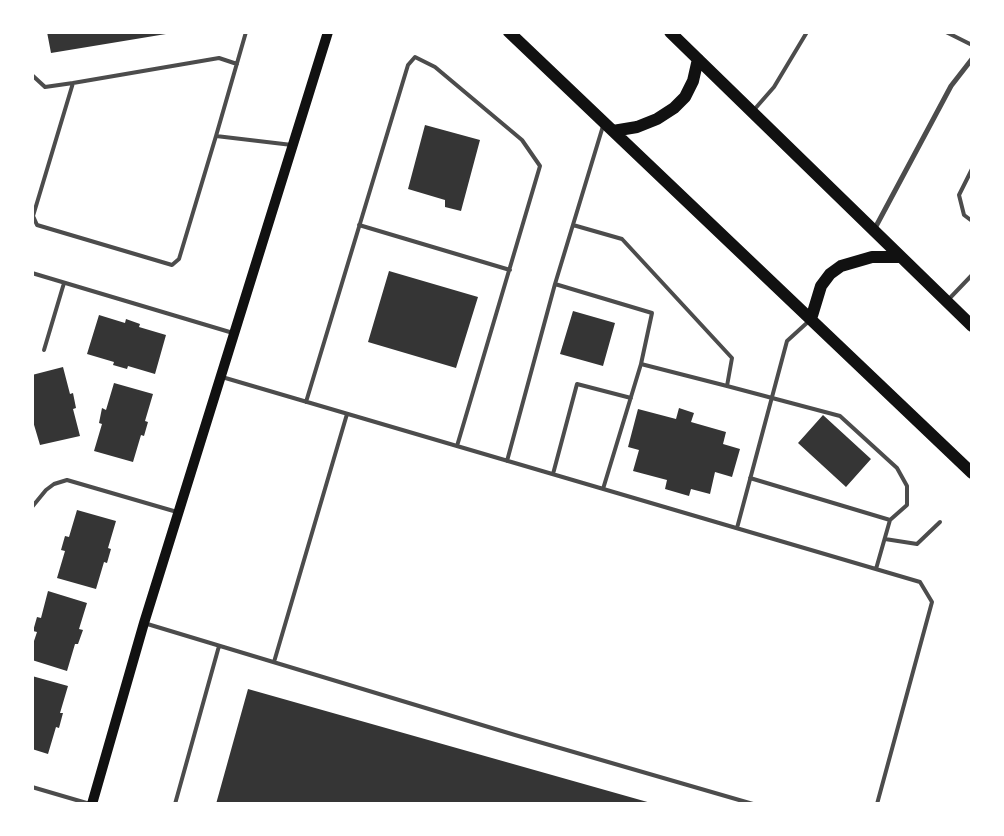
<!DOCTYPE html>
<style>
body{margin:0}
#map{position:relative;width:1004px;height:836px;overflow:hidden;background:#fff;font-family:Merriweather,serif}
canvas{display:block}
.frame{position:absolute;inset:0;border:34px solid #fff;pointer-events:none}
</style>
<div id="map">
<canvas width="1004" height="836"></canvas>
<div class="frame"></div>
</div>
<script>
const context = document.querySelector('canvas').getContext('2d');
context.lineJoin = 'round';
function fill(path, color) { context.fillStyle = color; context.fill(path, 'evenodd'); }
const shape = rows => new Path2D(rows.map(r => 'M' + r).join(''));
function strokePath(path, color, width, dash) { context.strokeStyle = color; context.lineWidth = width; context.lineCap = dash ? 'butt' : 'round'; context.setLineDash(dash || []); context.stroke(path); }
const building = shape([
 [47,32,166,32,166,34,51,53],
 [425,125,480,140,461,211,445,207,445,200,408,189],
 [389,271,478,297,456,368,368,342],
 [573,311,615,323,603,366,560,354],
 [99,315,125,323,126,319,140,324,139,327,166,335,155,374,128,366,127,369,113,365,114,362,87,354],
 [63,367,70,394,73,393,76,408,73,409,80,436,40,445,32,418,32,375],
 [114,383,153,394,145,421,148,422,144,436,141,435,133,462,94,451,102,424,99,423,102,408,106,410],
 [679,408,694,413,691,422,726,432,723,444,740,449,732,477,715,472,710,494,691,489,689,496,665,489,667,480,633,471,639,450,628,447,638,409,676,419],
 [823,415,871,459,846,487,798,443],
 [77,510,116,521,108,548,111,549,107,563,104,562,96,589,57,578,65,551,61,550,65,536,69,537],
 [48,591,87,603,79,629,83,630,78,644,75,644,67,671,32,660,32,647,37,632,33,631,37,617,41,618],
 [32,676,68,686,60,713,63,713,59,728,56,727,48,754,32,749],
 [248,689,651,803,651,804,216,804]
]);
const service = shape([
 [946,32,972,45],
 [32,75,45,87,73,83,33,216,37,225,172,265,179,259,216,136,292,145],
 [73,83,219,58,237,64],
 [753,111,774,87,807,32],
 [216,136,246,32],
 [972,169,959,195,964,215,972,221],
 [359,225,510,270],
 [32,273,233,333],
 [555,284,652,313,641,364,727,386,732,358,622,239,573,225],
 [948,300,972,275],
 [44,350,64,283],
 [222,377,920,582,932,602,877,804],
 [727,386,840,416,897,468,907,486,907,505,890,520,750,478],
 [306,402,408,65,415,57,435,67,522,140,540,166,457,446],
 [507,461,555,284,603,126],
 [553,474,577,384,631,398],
 [603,489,641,364],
 [32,507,46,490,54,484,67,480,177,512],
 [737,528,787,341,809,321],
 [885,539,917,544,940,522],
 [876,569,890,520],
 [144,623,515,735,753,804],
 [274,662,347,414],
 [32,787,90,804],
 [175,804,219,646]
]);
const minor = shape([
 [874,230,951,86,972,59]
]);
const secondary = shape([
 [92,804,144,623,328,32]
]);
const primary = shape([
 [509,32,972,473],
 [670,32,972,326],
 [613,131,637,127,657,119,674,108,685,97,693,81,698,59],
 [811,319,821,286,830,274,841,266,872,257,899,257]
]);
fill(building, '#353535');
strokePath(service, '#4c4c4c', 4);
strokePath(minor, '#4c4c4c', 5);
strokePath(secondary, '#111', 10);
strokePath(primary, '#111', 12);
</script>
